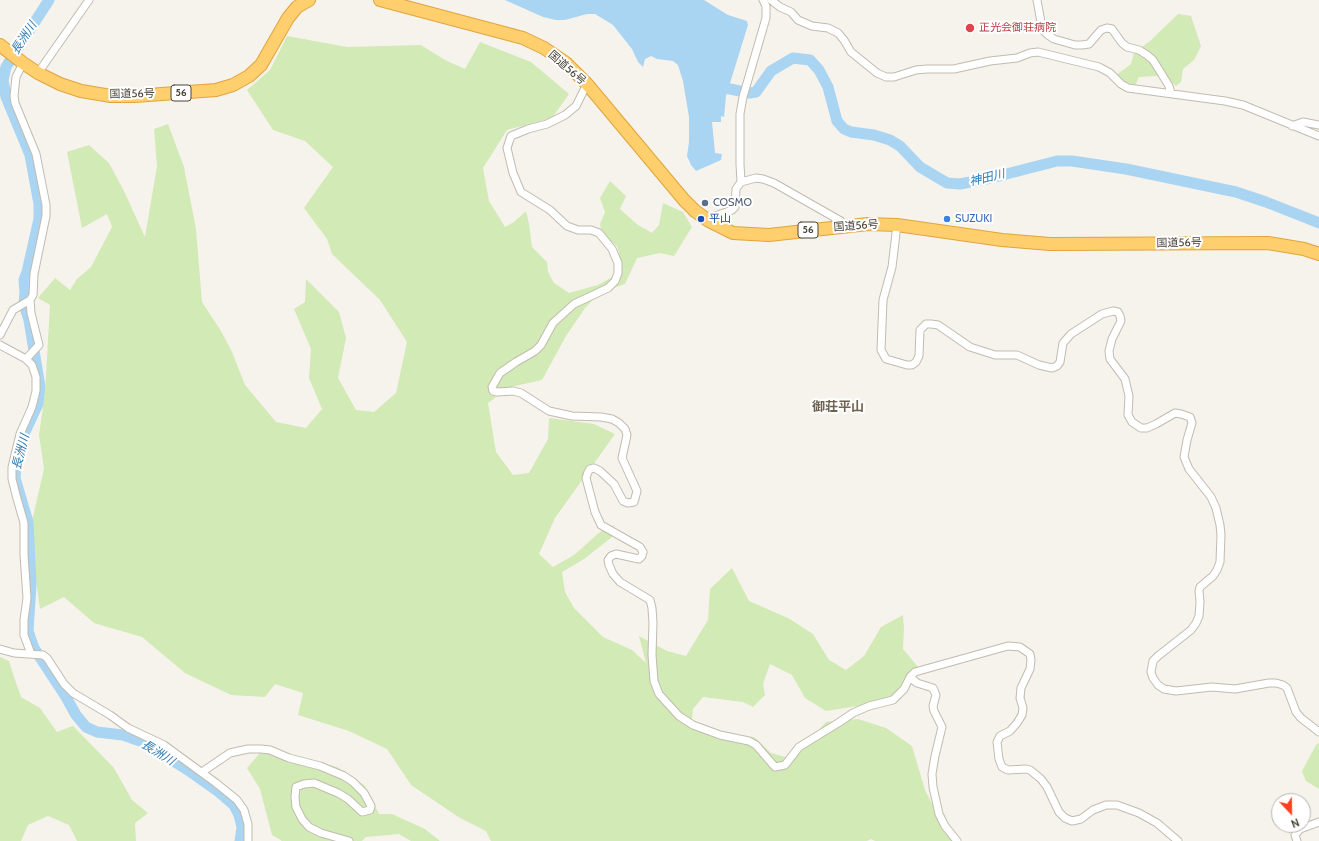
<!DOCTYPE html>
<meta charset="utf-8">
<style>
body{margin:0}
#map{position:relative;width:1319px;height:841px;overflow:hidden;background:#f6f3ec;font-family:Cabin,sans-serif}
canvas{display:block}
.north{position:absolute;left:1271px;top:793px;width:40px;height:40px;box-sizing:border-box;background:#fff;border:1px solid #b7b4b0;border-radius:50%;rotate:158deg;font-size:11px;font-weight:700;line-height:16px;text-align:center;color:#4b4439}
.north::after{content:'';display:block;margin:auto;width:14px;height:18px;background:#fc3f1d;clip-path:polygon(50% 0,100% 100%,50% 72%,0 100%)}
</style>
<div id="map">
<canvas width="1319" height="841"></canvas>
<div class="north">N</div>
</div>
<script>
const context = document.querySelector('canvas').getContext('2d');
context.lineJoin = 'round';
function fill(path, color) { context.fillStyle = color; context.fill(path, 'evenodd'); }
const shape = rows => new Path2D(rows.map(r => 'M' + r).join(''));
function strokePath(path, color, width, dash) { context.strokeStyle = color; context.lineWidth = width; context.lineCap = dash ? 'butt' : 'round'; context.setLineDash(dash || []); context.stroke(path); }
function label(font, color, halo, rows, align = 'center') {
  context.font = font + ' Cabin,"Noto Sans JP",sans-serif'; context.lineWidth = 4; context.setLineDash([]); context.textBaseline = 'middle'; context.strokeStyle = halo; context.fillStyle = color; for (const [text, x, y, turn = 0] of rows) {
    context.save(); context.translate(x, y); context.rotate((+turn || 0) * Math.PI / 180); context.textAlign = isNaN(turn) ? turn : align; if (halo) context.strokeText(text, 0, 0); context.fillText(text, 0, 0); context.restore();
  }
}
const green = shape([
 [1178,14,1191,16,1201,46,1194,60,1183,69,1181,82,1176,86,1167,78,1156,76,1139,77,1135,86,1115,76,1131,64,1134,53,1150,41],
 [287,36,347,47,421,45,445,60,465,69,480,42,531,62,569,94,552,118,507,130,483,168,489,201,505,227,514,222,526,211,529,224,532,247,547,262,548,272,554,283,569,293,598,285,612,277,621,261,617,246,602,235,600,224,605,212,600,198,610,181,626,196,620,209,638,225,652,233,659,225,663,203,683,212,692,227,674,256,660,253,637,258,625,284,601,292,585,308,566,336,542,380,510,387,488,403,496,452,513,475,529,473,548,439,549,418,594,424,615,434,555,518,539,554,553,567,574,555,600,532,614,525,612,537,584,559,562,572,565,592,574,608,603,637,632,650,646,663,639,636,667,651,686,656,708,620,710,589,732,568,749,601,788,618,813,634,829,660,846,670,864,656,881,627,903,615,904,627,903,649,919,668,908,684,883,702,826,711,805,698,792,675,770,664,763,684,765,695,753,707,743,702,703,697,693,709,691,728,719,736,754,737,771,753,792,759,826,722,858,719,886,728,912,746,925,790,944,828,953,841,875,841,871,839,867,841,491,841,486,831,460,818,411,785,387,749,349,731,298,715,303,693,275,684,265,697,231,695,185,673,142,637,94,623,64,597,40,609,35,573,32,521,44,469,39,435,45,393,50,305,38,298,55,278,70,290,77,279,91,267,112,227,107,214,82,228,67,152,89,145,109,163,124,191,145,237,157,166,154,129,168,124,184,167,196,229,202,302,221,331,232,352,245,385,276,422,306,428,322,409,309,378,311,349,294,309,305,302,306,279,339,312,346,338,338,378,356,410,374,412,396,393,407,342,380,300,332,254,327,239,304,208,333,167,305,141,273,130,247,90,270,70],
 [0,657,9,661,14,677,21,697,40,708,57,732,73,726,114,768,132,800,148,813,135,823,136,841,77,841,69,825,48,816,28,825,21,841,0,841],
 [1319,743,1319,789,1306,781,1302,771,1316,745],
 [260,753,298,757,337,767,365,786,379,814,392,814,425,829,440,841,411,841,399,834,366,837,362,841,282,841,272,835,260,789,247,768]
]);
const water = shape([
 [505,0,704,0,728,15,747,21,748,25,726,96,724,117,721,116,721,122,712,122,715,153,722,154,721,160,696,171,691,165,687,156,689,142,689,117,683,81,678,65,673,61,657,59,651,56,645,59,643,67,638,62,632,49,613,25,595,14,587,14,565,20,556,20,543,17]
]);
const river = shape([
 [49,0,18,48,6,67,3,80,6,97,30,155,39,204,39,219,27,272,24,280,25,292,24,304,29,320,40,387,38,404,24,434,16,466,15,478,28,522,31,585,28,631,34,648,66,697,76,715,86,727,97,732,123,735,143,742,188,770,219,792,234,805,239,815,242,827,240,841],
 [720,87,750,93,756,92,771,71,793,58,810,60,819,70,828,87,837,121,844,129,851,132,874,135,890,140,900,146,920,167,947,183,960,184,991,178,1057,161,1072,161,1126,169,1236,192,1266,202,1319,223]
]);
const street = shape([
 [771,0,780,7,791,12,798,20,812,26,828,28,838,33,844,40,851,52,877,73,886,77,894,77,916,70,927,69,954,69,990,61,1017,58,1030,53,1038,52,1099,67,1110,73,1121,84,1128,88,1225,101,1243,105,1319,136],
 [1037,0,1041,22,1044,31,1048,35,1054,39,1075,45,1082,45,1089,44,1101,30,1107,28,1112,29,1122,43,1127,47,1139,50,1147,55,1153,60,1169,86,1171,93],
 [23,63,16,77,14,96,15,103,36,154,46,205,46,216,34,274,33,295,30,300,31,313,39,345,26,359],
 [38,73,89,0],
 [587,84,576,106,565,115,547,124,528,129,511,136,507,148,513,173,521,192,550,210,567,226,578,230,591,230,599,233,612,249,618,263,618,273,615,281,608,288,574,304,553,323,541,345,535,351,516,362,500,373,492,387,493,391,497,392,513,391,521,393,549,411,572,416,601,417,612,419,619,423,625,429,627,435,622,458,637,491,634,502,628,503,623,501,614,484,600,471,594,468,590,469,588,472,586,478,595,512,601,525,640,547,643,552,642,556,639,559,616,554,611,556,608,560,609,565,613,574,620,582,650,600,652,608,653,623,652,655,654,681,659,694,679,716,693,725,720,735,749,741,756,745,775,767,785,765,799,747,838,723,853,713,869,706,893,700,904,689,910,677,915,672,1008,646,1020,647,1030,654,1031,660,1030,669,1021,688,1020,698,1023,708,1022,715,1017,723,1010,731,1000,736,997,742,999,759,1002,767,1008,770,1026,769,1030,770,1041,779,1047,787,1059,812,1065,818,1072,821,1081,819,1093,810,1106,805,1117,805,1139,813,1157,823,1178,841],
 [1292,126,1303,122,1319,125],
 [741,182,740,164,740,114,743,97,766,18,766,6,763,0],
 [709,221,715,216,732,210,735,207,736,189,741,182,756,178,763,179,774,183,832,216,841,221,844,226],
 [897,225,892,267,883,300,881,350,886,359,907,365,912,365,916,362,919,356,920,330,926,324,931,324,938,325,970,347,995,355,1017,355,1039,365,1052,368,1057,366,1060,362,1063,343,1071,334,1102,314,1113,311,1118,312,1120,316,1121,321,1112,339,1109,351,1110,359,1125,379,1129,396,1128,415,1132,422,1141,428,1147,428,1156,424,1175,413,1181,414,1190,417,1192,423,1187,440,1184,457,1189,469,1211,497,1216,508,1220,525,1221,535,1220,562,1217,570,1213,576,1200,587,1199,591,1200,602,1199,616,1196,623,1191,630,1158,656,1153,661,1151,672,1153,678,1158,685,1164,689,1176,691,1212,687,1235,689,1269,683,1276,683,1283,685,1287,688,1296,712,1301,718,1319,732],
 [0,335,13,310,30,300],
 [0,345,26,359,32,365,36,377,36,391,32,407,20,434,12,467,12,479,16,495,24,523,24,555,27,598,24,620,24,635,31,654],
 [0,649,14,653,43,655,47,658,64,684,73,693,110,715,128,728,164,745,216,783,237,800,244,810,248,824,248,841],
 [910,677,917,683,933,688,936,695,933,706,934,711,942,727,935,756,932,774,933,787,939,814,945,826,957,841],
 [202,772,230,753,248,749,261,749,270,750,289,758,320,766,344,776,353,782,364,793,371,806,370,810,362,812,348,799,338,793,314,783,304,784,296,787,295,797,296,807,302,819,309,827,321,833,349,841],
 [1297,841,1295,835,1300,829,1319,822]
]);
const highway = shape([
 [380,0,523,38,544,48,566,63,587,84,684,200,695,211,709,221,733,233,769,235,868,224,897,225,1002,240,1050,244,1268,243,1304,249,1319,254],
 [0,45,23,63,38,73,60,84,81,91,111,96,135,96,216,90,233,85,249,76,261,65,288,18,297,7,309,0]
]);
const markers = [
 [970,28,5,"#e0444e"],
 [705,203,4,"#5c6f8a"],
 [701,219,4,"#1a4fb4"],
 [947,219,4,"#3f7fe0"]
];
const shields = [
 [181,93,20],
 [808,230,20]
];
const shieldNames = [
 ["56",181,93],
 ["56",808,230]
];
const healthNames = [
 ["正光会御荘病院",979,28]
];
const streetNames = [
 ["国道56号",567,68,41],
 ["国道56号",132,94,-1],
 ["国道56号",856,226,-4],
 ["国道56号",1179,243,-1]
];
const serviceNames = [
 ["COSMO",713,203]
];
const transitNames = [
 ["平山",709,219]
];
const shopNames = [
 ["SUZUKI",955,219]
];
const waterNames = [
 ["長洲川",24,38,-57],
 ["神田川",987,178,-14],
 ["長洲川",21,452,-76],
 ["長洲川",158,753,32]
];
const quarterNames = [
 ["御荘平山",838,407]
];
fill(green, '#d2eab5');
fill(water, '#a9d4f2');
strokePath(river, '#a9d4f2', 11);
strokePath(street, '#c2bbae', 9);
strokePath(highway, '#e0a43c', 14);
strokePath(street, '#fff', 7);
strokePath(highway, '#ffcf6e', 12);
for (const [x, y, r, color] of markers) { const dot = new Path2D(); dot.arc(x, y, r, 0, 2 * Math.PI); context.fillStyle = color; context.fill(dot); strokePath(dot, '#fff', 1.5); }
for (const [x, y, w] of shields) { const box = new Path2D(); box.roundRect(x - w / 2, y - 8, w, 16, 3); context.fillStyle = '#fff'; context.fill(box); strokePath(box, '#4b4439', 1); }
label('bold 10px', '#4b4439', null, shieldNames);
label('11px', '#be3a42', '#fff', healthNames, 'left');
label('11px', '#4b4439', '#fff', streetNames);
label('11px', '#4e5e75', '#fff', serviceNames, 'left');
label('11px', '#164399', '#fff', transitNames, 'left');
label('11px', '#366cbe', '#fff', shopNames, 'left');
label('italic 12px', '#2e7ab2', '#fff', waterNames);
label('bold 13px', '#6e6250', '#fff', quarterNames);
</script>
